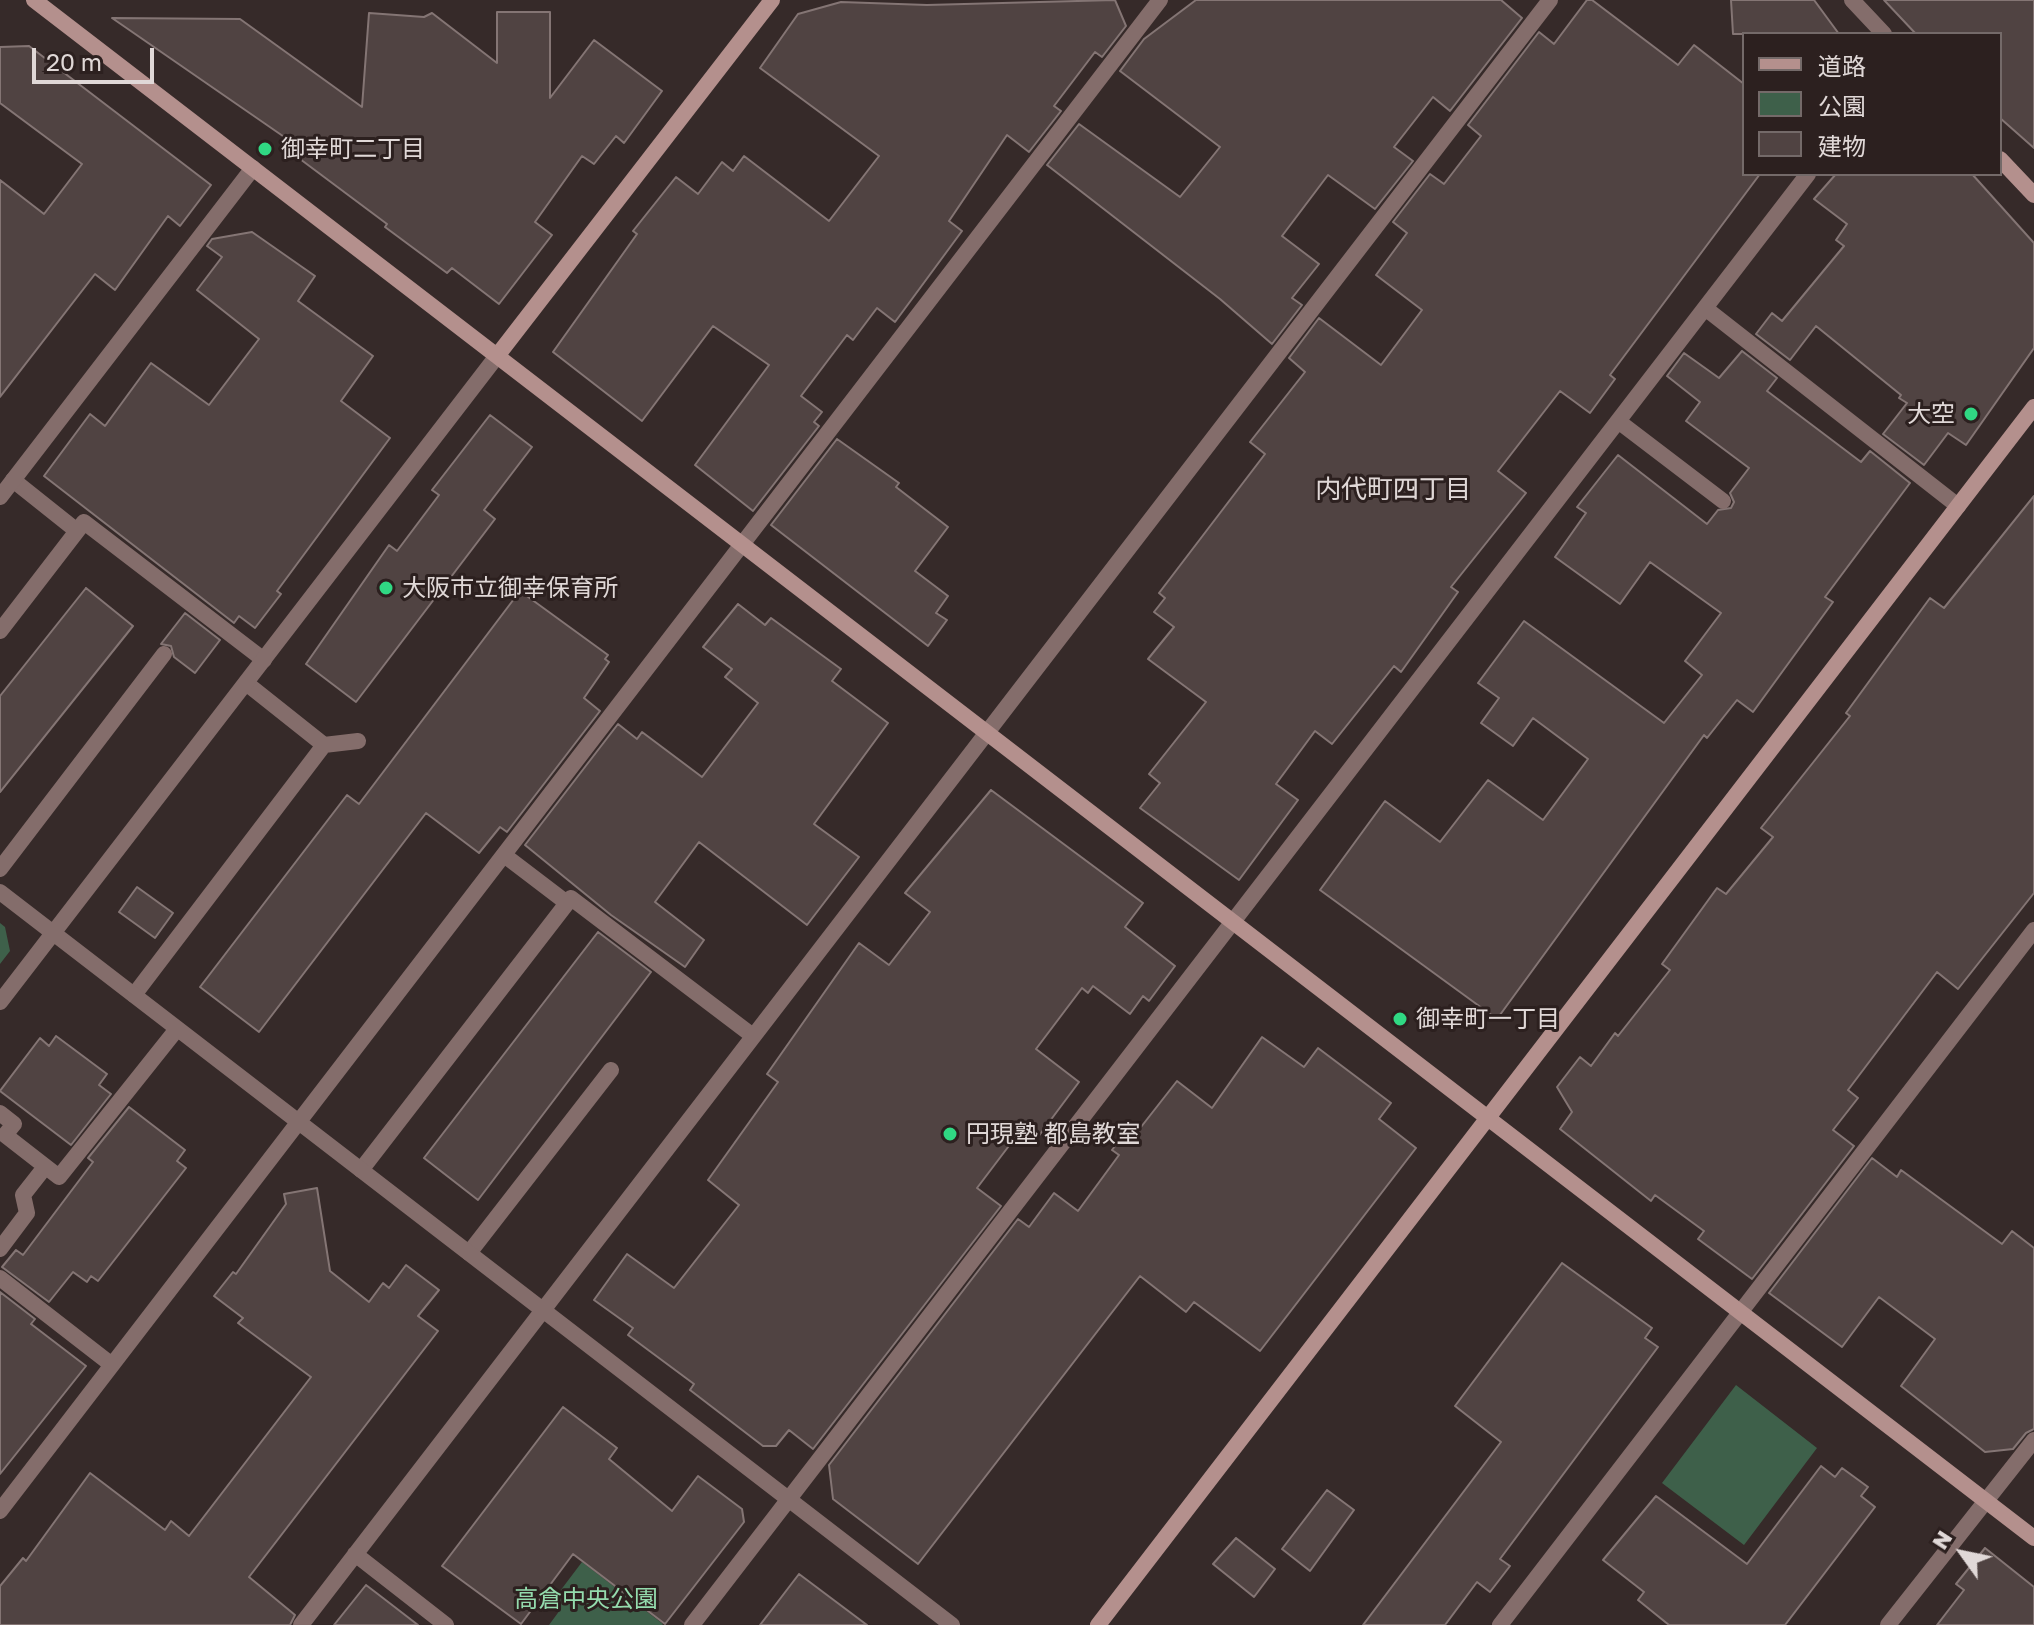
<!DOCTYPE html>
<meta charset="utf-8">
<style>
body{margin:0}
#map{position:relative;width:2034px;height:1625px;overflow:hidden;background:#362a29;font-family:"Golos Text","Noto Sans JP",sans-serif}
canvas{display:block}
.legend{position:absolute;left:1742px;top:32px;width:260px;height:144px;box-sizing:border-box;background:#2c201f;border:2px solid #746a69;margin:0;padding:10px 14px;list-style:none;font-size:24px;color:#e0d8d7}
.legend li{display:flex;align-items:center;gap:16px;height:40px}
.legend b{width:40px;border:2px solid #746a69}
.north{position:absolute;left:1922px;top:1513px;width:80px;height:80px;-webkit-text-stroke:6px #2c201f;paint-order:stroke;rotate:303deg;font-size:22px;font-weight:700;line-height:32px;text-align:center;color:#e0d8d7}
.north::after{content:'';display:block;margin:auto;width:28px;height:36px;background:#e0d8d7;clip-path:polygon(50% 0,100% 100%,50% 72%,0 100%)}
.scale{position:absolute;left:32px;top:48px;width:122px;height:36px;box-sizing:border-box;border:4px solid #e0d8d7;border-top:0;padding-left:10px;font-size:24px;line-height:28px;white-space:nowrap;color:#e0d8d7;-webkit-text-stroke:6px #2c201f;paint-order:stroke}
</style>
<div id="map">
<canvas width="2034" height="1625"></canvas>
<ul class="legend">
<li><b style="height:10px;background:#b4908d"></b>道路</li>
<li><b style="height:22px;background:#3e604a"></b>公園</li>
<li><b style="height:22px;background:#504342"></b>建物</li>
</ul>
<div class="north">N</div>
<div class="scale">20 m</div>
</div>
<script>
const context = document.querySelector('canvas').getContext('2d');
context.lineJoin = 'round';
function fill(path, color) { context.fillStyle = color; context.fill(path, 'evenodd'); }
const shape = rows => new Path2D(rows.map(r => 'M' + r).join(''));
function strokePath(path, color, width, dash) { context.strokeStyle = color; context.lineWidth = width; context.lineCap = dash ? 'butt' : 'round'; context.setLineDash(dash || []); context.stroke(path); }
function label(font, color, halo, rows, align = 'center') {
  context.font = font + ' "Golos Text","Noto Sans JP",sans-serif'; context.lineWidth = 6; context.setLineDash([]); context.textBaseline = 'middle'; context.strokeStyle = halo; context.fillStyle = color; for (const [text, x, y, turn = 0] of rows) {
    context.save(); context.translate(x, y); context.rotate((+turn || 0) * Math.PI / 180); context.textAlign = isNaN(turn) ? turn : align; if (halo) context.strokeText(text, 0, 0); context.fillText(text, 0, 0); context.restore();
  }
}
const green = shape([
 [0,923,5,927,10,951,0,964],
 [1736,1385,1817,1448,1744,1545,1662,1483],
 [582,1562,663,1624,662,1625,549,1625,560,1610,551,1603]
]);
const building = shape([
 [1115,0,1126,26,1102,57,1095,52,1054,106,1061,111,1029,152,1007,135,949,221,962,231,895,322,877,308,853,340,847,335,801,396,822,412,814,422,819,426,753,511,695,465,769,365,713,326,642,421,553,352,637,234,633,231,676,177,698,194,722,162,733,171,744,156,829,221,879,156,760,68,798,14,841,2,927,5,1115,0],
 [1196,0,1501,0,1522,18,1450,111,1433,97,1394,147,1413,161,1375,209,1328,175,1282,236,1319,264,1292,298,1302,305,1272,344,1220,299,1047,165,1079,124,1180,197,1220,147,1120,71,1144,39,1196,0],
 [1587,0,1592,0,1678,65,1694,45,1744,84,1744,174,1760,174,1610,375,1615,379,1590,413,1560,391,1498,471,1526,493,1451,587,1458,592,1401,672,1394,666,1332,744,1315,731,1276,784,1298,800,1239,880,1140,808,1160,783,1149,774,1206,702,1148,659,1174,627,1154,612,1165,598,1159,593,1265,454,1250,442,1305,372,1289,358,1319,318,1381,365,1422,310,1376,275,1407,233,1393,222,1430,174,1444,184,1481,136,1468,125,1539,32,1554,44,1587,0],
 [1731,0,1814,0,1839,34,1733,34,1731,0],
 [1884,0,2034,0,2034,148,2000,118,2000,34,1916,34,1884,0],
 [497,12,550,12,550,98,594,40,662,91,624,143,616,136,594,164,582,156,535,222,552,235,499,304,452,268,447,273,385,227,387,224,300,159,306,152,112,18,240,19,362,107,369,13,424,17,432,13,497,63,497,12],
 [29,46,211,185,180,226,168,216,115,290,95,274,0,397,0,180,44,214,82,164,0,103,0,47,29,46],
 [1836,174,1972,174,2034,243,2034,348,1966,445,1948,433,1924,465,1883,434,1907,403,1899,398,1901,395,1816,326,1790,360,1756,334,1772,313,1782,321,1844,246,1836,240,1847,224,1814,199,1836,174],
 [252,232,315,276,298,301,373,356,341,401,390,438,277,591,281,594,255,628,239,616,234,623,44,476,90,414,105,426,151,363,209,405,259,339,197,290,222,257,207,246,212,239,252,232],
 [1742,351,1777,378,1767,391,1861,462,1870,451,1910,483,1825,597,1833,602,1753,712,1737,700,1707,738,1704,735,1497,1019,1320,890,1385,801,1440,842,1488,780,1543,820,1588,759,1533,718,1513,746,1481,723,1499,698,1478,683,1524,621,1664,723,1702,675,1685,661,1721,613,1650,562,1620,604,1555,557,1586,513,1577,507,1618,455,1707,524,1718,510,1731,508,1734,502,1730,493,1749,468,1686,421,1700,402,1667,376,1684,353,1719,378,1742,351],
 [490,415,532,447,484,510,495,519,356,702,306,664,389,545,397,551,439,495,432,490,490,415],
 [837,439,899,483,896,487,948,527,915,571,948,596,936,613,947,620,928,646,771,525,837,439],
 [2034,496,2034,893,1958,989,1937,972,1848,1090,1858,1098,1833,1130,1854,1146,1752,1279,1698,1239,1704,1231,1655,1195,1651,1201,1560,1129,1572,1112,1557,1087,1580,1057,1591,1066,1615,1033,1618,1036,1670,970,1662,964,1717,888,1726,894,1773,837,1761,828,1850,716,1846,713,1930,598,1944,608,2034,496],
 [86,588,133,626,0,792,0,696,86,588],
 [520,591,608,655,605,659,609,662,584,698,600,711,507,832,500,827,479,853,426,813,259,1032,200,987,347,795,359,804,520,591],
 [738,604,765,625,771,618,841,669,832,681,888,723,814,824,859,857,807,925,699,842,655,902,704,940,685,967,611,915,525,845,618,724,637,739,642,732,702,777,758,703,725,677,732,669,703,647,738,604],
 [185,613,220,640,195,673,174,657,171,646,161,644,185,613],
 [991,790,1143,903,1125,927,1175,966,1149,1001,1143,996,1130,1014,1093,986,1088,993,1082,988,1036,1049,1079,1082,1038,1137,1024,1126,977,1188,1001,1206,813,1449,789,1430,776,1446,763,1446,690,1390,694,1384,628,1335,633,1328,594,1300,627,1254,674,1288,739,1205,708,1180,778,1082,767,1074,859,943,889,965,930,912,905,893,991,790],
 [137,887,173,913,155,938,119,912,137,887],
 [598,932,651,972,478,1200,424,1158,598,932],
 [56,1036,107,1074,99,1085,111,1094,71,1145,0,1091,40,1038,49,1046,56,1036],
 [1262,1037,1304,1067,1318,1048,1391,1103,1379,1119,1416,1148,1260,1351,1194,1302,1186,1312,1140,1276,918,1564,833,1499,829,1465,1018,1219,1029,1227,1054,1193,1078,1211,1119,1155,1112,1150,1134,1122,1141,1127,1177,1081,1212,1108,1262,1037],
 [129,1107,185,1150,177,1161,186,1168,98,1281,91,1276,87,1282,73,1272,49,1302,2,1267,16,1250,23,1255,93,1162,88,1158,129,1107],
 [1872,1158,1897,1177,1901,1170,2002,1244,2012,1231,2034,1248,2034,1429,2026,1433,2013,1449,1985,1452,1901,1386,1935,1339,1879,1297,1842,1347,1769,1293,1872,1158],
 [317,1188,330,1271,369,1302,383,1283,389,1288,406,1265,439,1290,418,1316,438,1331,249,1577,295,1615,290,1625,0,1625,0,1586,23,1558,26,1561,90,1473,165,1530,171,1521,189,1536,311,1377,238,1323,243,1318,214,1296,233,1272,236,1274,286,1204,284,1194,317,1188],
 [1562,1263,1652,1328,1645,1338,1658,1347,1500,1559,1510,1566,1490,1592,1477,1582,1445,1625,1363,1625,1501,1442,1455,1406,1562,1263],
 [0,1292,35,1319,31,1324,86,1366,0,1474,0,1292],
 [563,1407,617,1448,609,1459,672,1511,698,1476,742,1509,744,1522,665,1624,573,1554,521,1624,442,1566,563,1407],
 [1821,1466,1835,1477,1842,1468,1868,1487,1861,1496,1875,1507,1785,1625,1669,1625,1638,1600,1644,1592,1603,1560,1656,1496,1747,1564,1821,1466],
 [1327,1490,1354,1510,1310,1571,1282,1549,1327,1490],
 [1236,1538,1275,1569,1254,1597,1213,1564,1236,1538],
 [1985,1548,2034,1587,2034,1625,1937,1625,1964,1590,1956,1584,1985,1548],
 [799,1574,867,1625,760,1625,799,1574],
 [366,1585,383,1598,418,1625,334,1625,366,1585]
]);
const lane = shape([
 [13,480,77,531],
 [0,631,84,522,264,660],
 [246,683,324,745,358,741],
 [504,855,567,903],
 [0,869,164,654],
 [134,995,324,745],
 [361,1170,571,898,753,1036],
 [469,1253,611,1070]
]);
const street = shape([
 [1852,0,1884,34],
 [1705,308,1958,506],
 [1618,421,1723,501],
 [0,497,253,168],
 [0,892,952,1625],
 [0,1002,497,356],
 [0,1113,14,1124,5,1135,59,1177,177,1029],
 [0,1249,27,1213,23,1195,45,1167],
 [0,1278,112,1365],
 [0,1511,1160,0],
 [355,1554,446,1625],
 [301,1625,1550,0],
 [692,1625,1808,174],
 [1500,1625,2034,930],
 [1888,1625,2034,1440]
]);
const secondary = shape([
 [34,0,2034,1538],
 [2000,159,2034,195],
 [497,356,772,0],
 [1098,1625,2034,407]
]);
const markers = [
 [265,149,8,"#30d883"],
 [1971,414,8,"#30d883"],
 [386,588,8,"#30d883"],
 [1400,1019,8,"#30d883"],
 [950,1134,8,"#30d883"]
];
const poiNames = [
 ["御幸町二丁目",281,149],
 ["大空",1955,414,"right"],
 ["大阪市立御幸保育所",402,588],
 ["御幸町一丁目",1416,1019],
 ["円現塾 都島教室",966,1134]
];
const parkNames = [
 ["高倉中央公園",586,1599]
];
const neighbourhoodNames = [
 ["内代町四丁目",1393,490]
];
fill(green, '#3e604a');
fill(building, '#504342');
strokePath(building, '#847574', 2);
strokePath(lane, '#846d6b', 16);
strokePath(street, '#846d6b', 16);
strokePath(secondary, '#b4908d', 16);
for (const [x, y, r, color] of markers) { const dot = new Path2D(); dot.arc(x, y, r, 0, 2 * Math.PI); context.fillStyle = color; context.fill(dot); strokePath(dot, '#2c201f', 3); }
label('24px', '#e0d8d7', '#2c201f', poiNames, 'left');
label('24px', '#94dbad', '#2c201f', parkNames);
label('26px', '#e0d8d7', '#2c201f', neighbourhoodNames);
</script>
